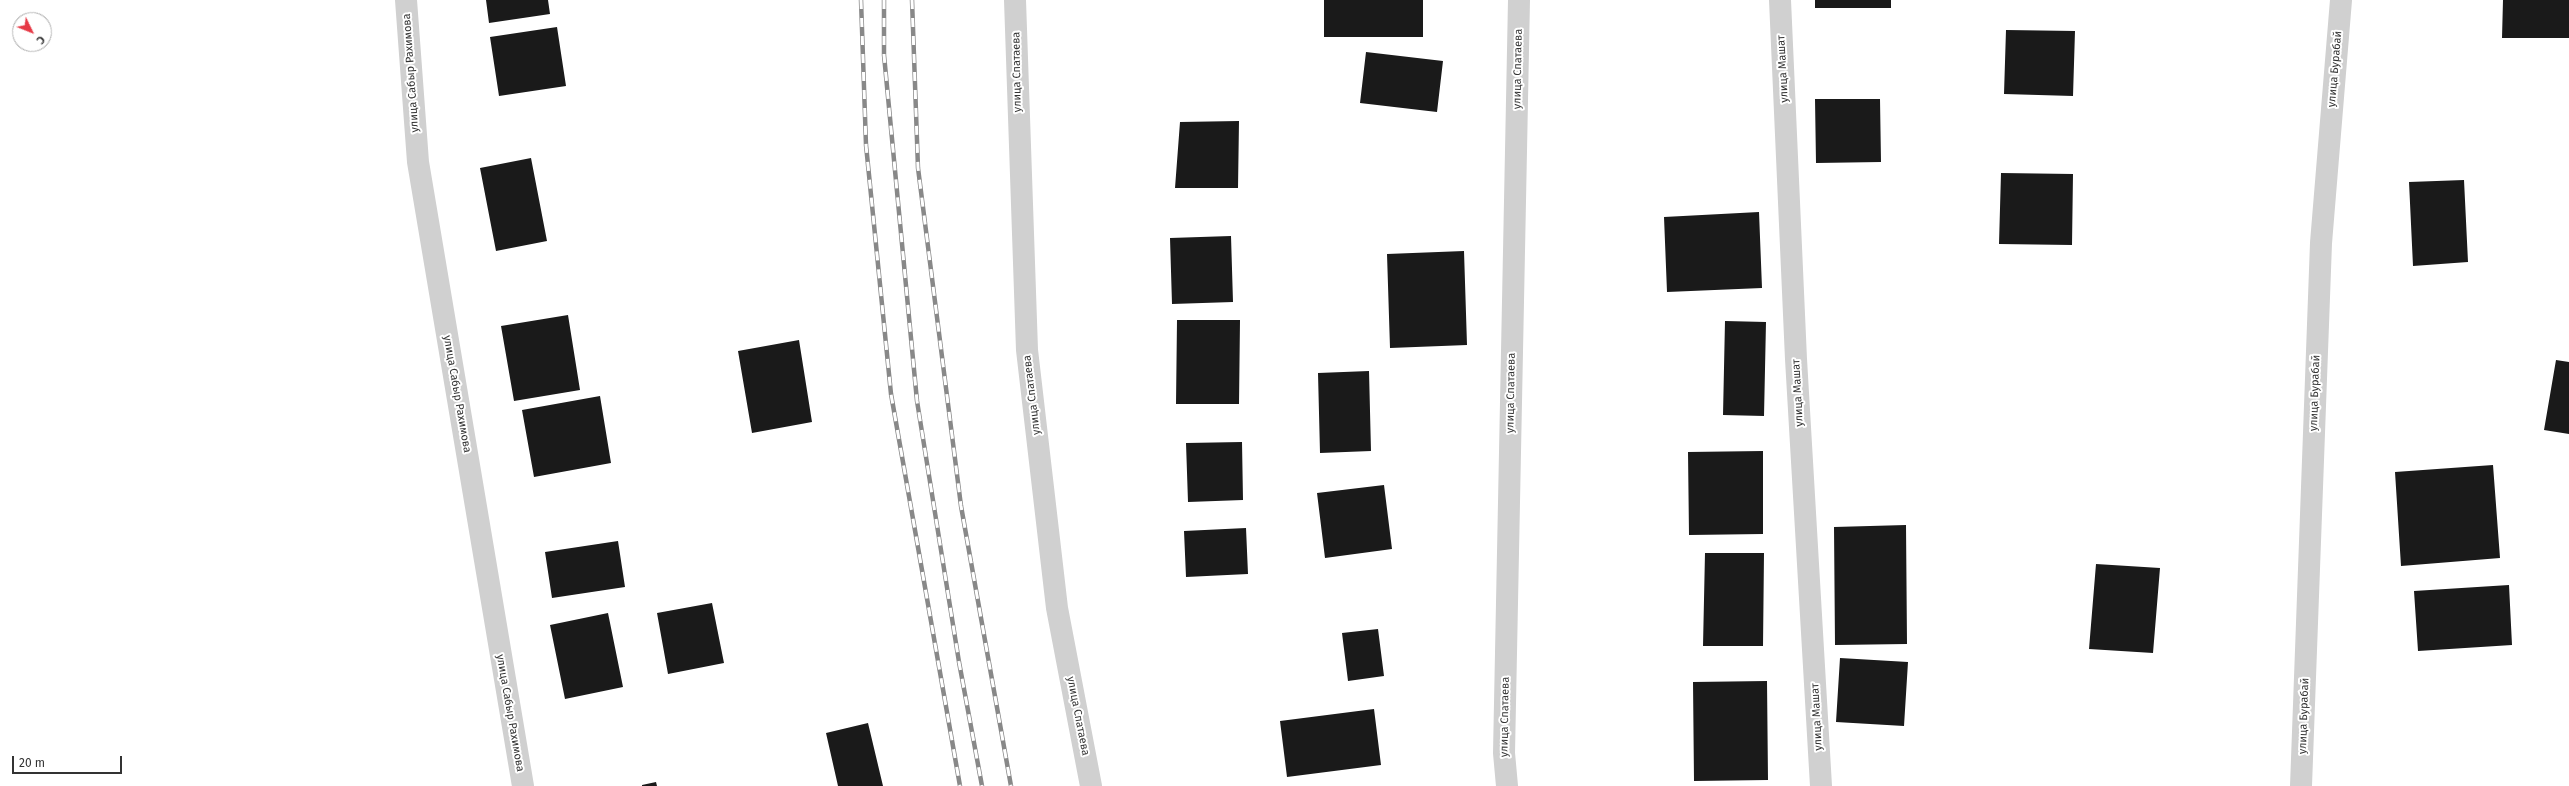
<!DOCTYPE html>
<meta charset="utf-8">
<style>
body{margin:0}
#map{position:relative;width:2569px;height:786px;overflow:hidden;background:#fff;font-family:"Fira Sans",sans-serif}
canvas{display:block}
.north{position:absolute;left:12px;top:12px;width:40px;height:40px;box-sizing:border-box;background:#fff;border:1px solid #adadad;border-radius:50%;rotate:133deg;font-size:11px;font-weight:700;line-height:16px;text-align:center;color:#333}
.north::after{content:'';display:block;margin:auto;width:14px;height:18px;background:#e63946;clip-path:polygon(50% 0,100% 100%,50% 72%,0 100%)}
.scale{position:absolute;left:12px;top:756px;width:110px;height:18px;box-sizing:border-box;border:2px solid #333;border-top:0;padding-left:5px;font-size:12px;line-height:14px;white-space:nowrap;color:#333;-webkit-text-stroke:3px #fff;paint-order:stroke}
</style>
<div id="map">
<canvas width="2569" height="786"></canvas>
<div class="north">С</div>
<div class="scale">20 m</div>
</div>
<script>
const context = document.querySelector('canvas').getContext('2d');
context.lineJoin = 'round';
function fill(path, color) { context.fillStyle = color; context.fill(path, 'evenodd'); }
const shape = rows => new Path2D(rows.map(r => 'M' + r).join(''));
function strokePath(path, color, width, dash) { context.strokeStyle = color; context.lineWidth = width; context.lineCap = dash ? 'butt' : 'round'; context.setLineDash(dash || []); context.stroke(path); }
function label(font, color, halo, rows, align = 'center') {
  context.font = font + ' "Fira Sans",sans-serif'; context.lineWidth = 4; context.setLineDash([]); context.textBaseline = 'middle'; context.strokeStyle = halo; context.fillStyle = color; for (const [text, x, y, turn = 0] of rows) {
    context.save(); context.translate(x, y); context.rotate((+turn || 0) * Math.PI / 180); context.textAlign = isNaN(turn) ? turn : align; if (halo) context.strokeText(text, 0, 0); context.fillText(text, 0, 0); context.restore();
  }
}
const building = shape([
 [486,0,548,0,550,14,489,23],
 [1324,0,1423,0,1423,37,1324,37],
 [1815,0,1891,0,1891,8,1815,8],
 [2503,0,2569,0,2569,38,2502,38],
 [557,27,566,86,499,96,490,37],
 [2006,30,2075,31,2073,96,2004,94],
 [1366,52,1443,61,1437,112,1360,103],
 [1815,99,1880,99,1881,162,1816,163],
 [1239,121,1238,188,1175,188,1180,122],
 [531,158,547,241,496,251,480,168],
 [2001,173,2073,174,2072,245,1999,244],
 [2464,180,2468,262,2413,266,2409,182],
 [1759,212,1762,288,1667,292,1664,217],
 [1231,236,1233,302,1172,304,1170,238],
 [1464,251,1467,345,1390,348,1387,254],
 [568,315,580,390,514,401,501,326],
 [1177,320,1240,320,1239,404,1176,404],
 [1725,321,1766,322,1764,416,1723,415],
 [799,340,812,422,752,433,738,351],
 [2556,360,2569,362,2569,434,2544,430],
 [1369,371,1371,451,1320,453,1318,373],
 [600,396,611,463,534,477,522,410],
 [1242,442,1243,500,1188,502,1186,443],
 [1763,451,1763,534,1689,535,1688,452],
 [2493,465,2500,558,2401,566,2395,472],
 [1384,485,1392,549,1325,558,1317,493],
 [1906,525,1907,644,1835,645,1834,527],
 [1246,528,1248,574,1186,577,1184,531],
 [618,541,625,587,552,598,545,552],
 [1705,553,1764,553,1763,646,1703,646],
 [2096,564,2160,568,2153,653,2089,649],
 [2509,585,2512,645,2418,651,2414,591],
 [712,603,724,663,668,674,657,613],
 [608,613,623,687,565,699,550,625],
 [1378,629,1384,676,1348,681,1342,633],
 [1840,658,1908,662,1904,726,1836,722],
 [1767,681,1768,780,1694,781,1693,682],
 [1374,709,1381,765,1287,777,1280,721],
 [868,723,883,786,838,786,826,733],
 [656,782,657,786,642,786,642,785]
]);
const street = shape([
 [406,0,418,162,523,786],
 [1015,0,1027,350,1057,608,1091,786],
 [1780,0,1796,359,1821,786],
 [1507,786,1504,753,1519,0],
 [2301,786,2321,243,2341,0]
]);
const rail = shape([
 [861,0,866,145,891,394,960,786],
 [884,0,884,55,917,401,959,662,982,786],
 [912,0,918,168,961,506,1011,786]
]);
const streetNames = [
 ["улица Спатаева",1518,69,-89],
 ["улица Машат",1783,69,-93],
 ["улица Бурабай",2335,69,-85],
 ["улица Спатаева",1017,72,-91],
 ["улица Сабыр Рахимова",411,73,-94],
 ["улица Спатаева",1511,393,-89],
 ["улица Машат",1798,393,-93],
 ["улица Бурабай",2315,393,-88],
 ["улица Сабыр Рахимова",457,394,80],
 ["улица Спатаева",1032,395,-97],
 ["улица Сабыр Рахимова",510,713,80],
 ["улица Спатаева",1078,716,79],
 ["улица Бурабай",2304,716,-88],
 ["улица Спатаева",1505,717,-89],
 ["улица Машат",1817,717,-93]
];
fill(building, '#1a1a1a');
strokePath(street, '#d0d0d0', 22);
strokePath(rail, '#888', 4.5);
strokePath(rail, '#fff', 3, [9]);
label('11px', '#333', '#fff', streetNames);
</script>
